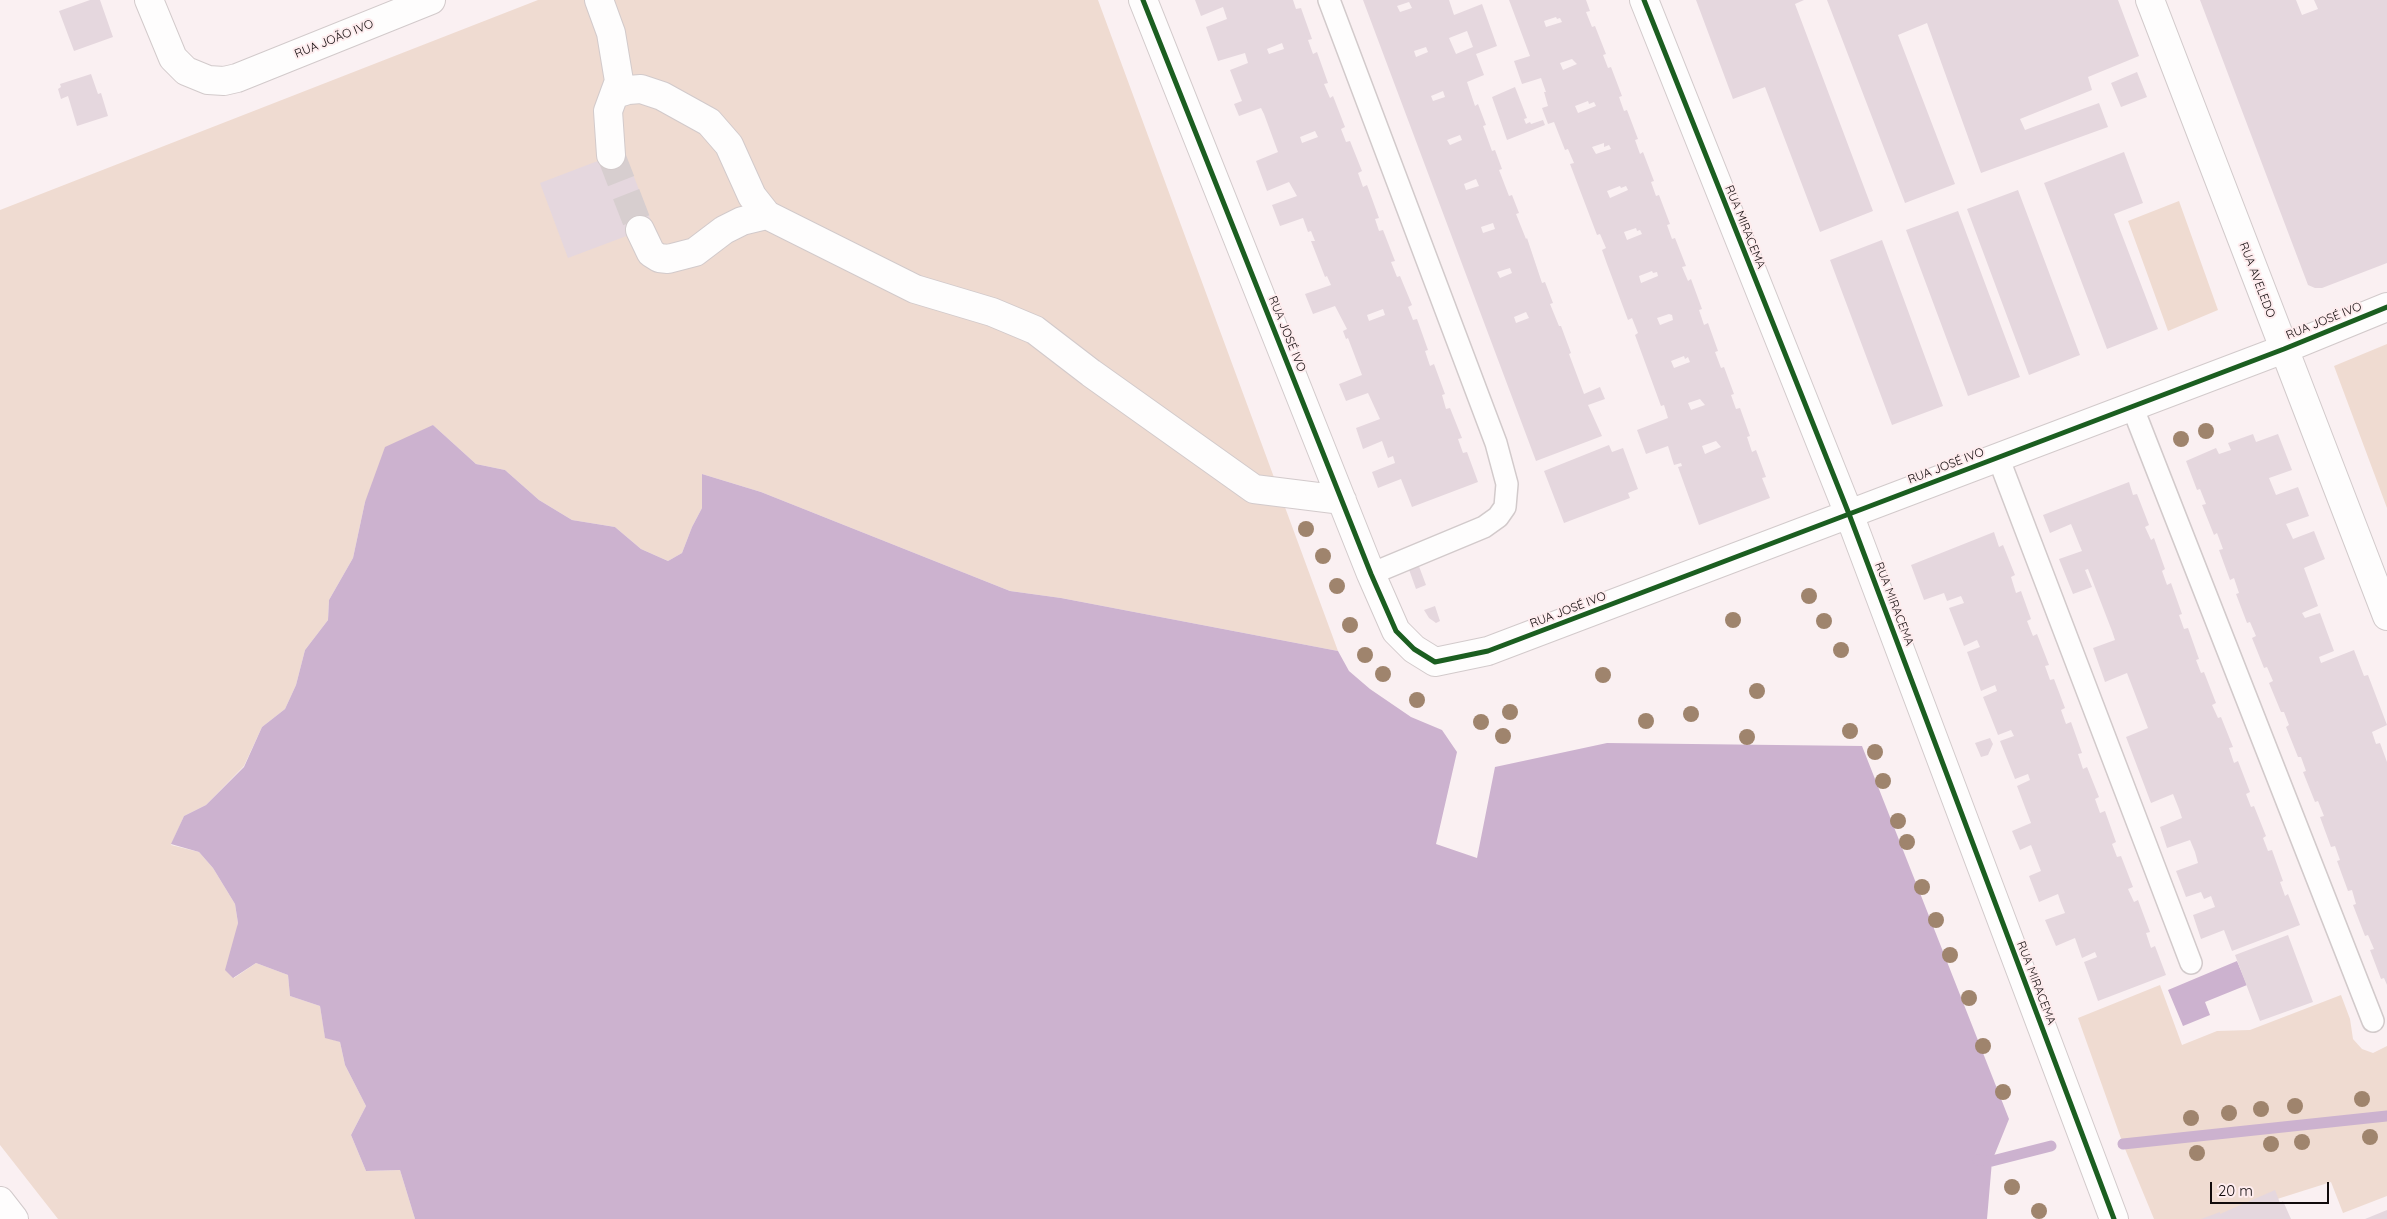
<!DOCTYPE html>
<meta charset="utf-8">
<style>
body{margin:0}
#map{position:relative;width:2387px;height:1219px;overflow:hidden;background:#faf0f2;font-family:Quicksand,sans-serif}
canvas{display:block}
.scale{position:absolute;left:2210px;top:1182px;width:119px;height:22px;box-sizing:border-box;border:2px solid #110a0b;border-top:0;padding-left:6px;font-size:15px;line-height:18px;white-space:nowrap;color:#110a0b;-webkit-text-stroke:4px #feecee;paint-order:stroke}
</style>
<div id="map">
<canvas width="2387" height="1219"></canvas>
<div class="scale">20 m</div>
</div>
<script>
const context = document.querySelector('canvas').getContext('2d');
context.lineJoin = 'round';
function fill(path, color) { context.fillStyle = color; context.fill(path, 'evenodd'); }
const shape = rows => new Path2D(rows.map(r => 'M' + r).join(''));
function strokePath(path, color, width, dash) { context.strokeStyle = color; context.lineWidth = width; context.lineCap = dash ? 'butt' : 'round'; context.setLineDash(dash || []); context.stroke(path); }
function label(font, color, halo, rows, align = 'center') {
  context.font = font + ' Quicksand,sans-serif'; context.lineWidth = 4; context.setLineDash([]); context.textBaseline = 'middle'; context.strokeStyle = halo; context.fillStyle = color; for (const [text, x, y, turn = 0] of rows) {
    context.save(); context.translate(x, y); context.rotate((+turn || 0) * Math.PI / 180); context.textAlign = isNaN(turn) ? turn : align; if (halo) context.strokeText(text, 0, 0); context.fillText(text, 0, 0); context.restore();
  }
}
const green = shape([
 [538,0,1098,0,1338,651,1061,598,1010,591,761,492,702,474,702,508,692,527,682,553,668,561,641,549,615,527,572,520,539,500,505,470,476,464,433,425,365,502,353,558,329,600,328,620,305,650,296,685,285,709,262,727,244,766,206,805,184,816,171,845,199,852,213,868,235,904,238,923,235,940,234,978,256,963,288,975,290,996,320,1006,325,1037,340,1042,345,1065,366,1106,351,1135,366,1171,400,1170,415,1219,58,1219,0,1145,0,210],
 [2179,201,2218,310,2168,331,2128,221],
 [2387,344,2387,508,2334,366],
 [2160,985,2182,1045,2217,1031,2250,1030,2341,995,2350,1019,2353,1039,2362,1049,2373,1053,2387,1046,2387,1196,2343,1213,2331,1182,2214,1219,2154,1219,2123,1144,2078,1018]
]);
const water = shape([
 [433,425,476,464,505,470,539,500,572,520,615,527,641,549,668,561,682,553,692,527,702,508,702,474,761,492,1010,591,1061,598,1338,651,1349,671,1370,689,1411,717,1442,730,1457,752,1436,844,1477,858,1495,767,1607,743,1862,746,2009,1119,1992,1161,1987,1219,415,1219,400,1170,366,1171,351,1135,366,1106,345,1065,340,1042,325,1038,320,1006,290,996,288,975,256,963,233,978,225,970,238,923,235,904,213,868,199,852,171,844,184,816,206,805,244,767,262,727,285,709,296,685,305,650,328,620,329,600,353,558,365,502,385,447],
 [2237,961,2247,985,2205,1002,2210,1015,2183,1026,2168,990]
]);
const stream = shape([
 [2123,1144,2387,1116],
 [1978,1160,1992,1161,2051,1146]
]);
const building = shape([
 [90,0,100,0,113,37,74,51,59,11],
 [1195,0,1293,0,1296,9,1301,8,1312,39,1308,40,1313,54,1317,52,1328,83,1324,84,1330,98,1333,96,1345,127,1341,129,1346,142,1350,141,1362,171,1358,173,1363,187,1367,185,1379,218,1375,219,1379,231,1383,230,1395,261,1391,262,1397,277,1400,276,1412,305,1408,307,1413,320,1417,319,1428,350,1425,351,1430,366,1434,364,1445,394,1442,395,1446,409,1450,408,1462,438,1458,439,1463,453,1467,452,1478,482,1412,507,1401,479,1378,488,1372,472,1395,463,1393,456,1388,458,1382,441,1363,449,1356,428,1380,419,1368,393,1346,401,1339,384,1362,375,1348,338,1346,339,1343,331,1347,329,1335,306,1313,314,1305,294,1331,285,1327,276,1325,277,1311,241,1315,241,1311,231,1308,232,1303,218,1280,226,1272,205,1297,196,1289,182,1267,191,1256,161,1278,152,1264,114,1261,108,1239,116,1234,104,1242,101,1230,70,1248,63,1245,53,1218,61,1206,27,1227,19,1223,7,1201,16],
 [1282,43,1284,49,1269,54,1267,49],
 [1315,131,1318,137,1302,143,1300,137],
 [1383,309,1385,315,1369,321,1367,315],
 [1363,0,1449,0,1454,15,1482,4,1497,46,1476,54,1484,75,1467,82,1475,106,1478,104,1486,125,1483,126,1492,151,1495,150,1502,169,1499,170,1509,196,1512,195,1519,213,1516,214,1526,239,1527,238,1542,283,1545,282,1553,303,1550,304,1559,326,1561,326,1571,353,1569,354,1584,394,1600,387,1605,399,1588,405,1602,436,1536,461],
 [1409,2,1412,8,1400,12,1397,6],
 [1467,31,1473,47,1456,54,1449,38],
 [1426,47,1428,52,1416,57,1414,51],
 [1443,91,1445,97,1433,101,1431,96],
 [1460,135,1462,140,1450,145,1447,140],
 [1476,179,1479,186,1466,190,1464,184],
 [1493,223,1495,229,1483,233,1481,227],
 [1510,268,1512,273,1500,278,1497,272],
 [1526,312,1529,318,1516,323,1514,317],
 [1509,0,1586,0,1590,11,1586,12,1592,27,1595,26,1606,54,1603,55,1608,68,1611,67,1622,96,1619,97,1624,111,1627,110,1638,139,1635,140,1640,154,1643,152,1654,181,1651,182,1656,196,1659,195,1670,224,1667,225,1672,239,1675,238,1686,266,1682,267,1688,281,1691,279,1702,309,1699,310,1704,325,1708,323,1718,351,1715,352,1721,368,1724,367,1734,394,1731,395,1736,409,1740,408,1750,436,1747,437,1752,452,1756,450,1766,477,1762,478,1770,498,1699,525,1678,467,1682,466,1681,463,1674,465,1668,446,1646,454,1637,430,1668,418,1664,405,1661,406,1635,335,1638,333,1632,318,1628,320,1607,264,1602,250,1606,248,1600,234,1597,235,1570,164,1574,163,1568,149,1565,150,1554,122,1548,124,1542,108,1548,106,1544,92,1546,92,1541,78,1522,84,1514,61,1530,56],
 [1556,17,1557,19,1560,18,1562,22,1546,27,1544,21],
 [1572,59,1577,64,1563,70,1560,63],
 [1588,101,1589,104,1594,102,1596,106,1578,113,1575,106],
 [1604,143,1604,147,1609,145,1611,149,1596,154,1592,147],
 [1620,186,1621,188,1626,186,1628,190,1610,198,1607,191],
 [1636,228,1637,231,1640,230,1642,234,1627,240,1624,232],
 [1652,271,1653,273,1657,272,1658,276,1641,283,1639,276],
 [1669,314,1672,315,1673,320,1660,325,1657,318],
 [1684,356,1685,359,1688,357,1690,362,1674,368,1671,361],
 [1700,399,1705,405,1691,410,1688,403],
 [1716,441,1721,447,1705,454,1702,446],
 [1696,0,1804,0,1795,4,1873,211,1820,232,1765,87,1733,99],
 [1827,0,2118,0,2139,56,2088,77,2092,90,2020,119,2025,130,2099,103,2108,127,1981,173,1927,23,1898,35,1955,184,1905,203],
 [2200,0,2296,0,2302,15,2318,9,2314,0,2387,0,2387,263,2322,288,2315,288,2308,285],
 [2137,72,2147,97,2121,107,2111,83],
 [91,74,98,94,101,93,108,116,77,126,68,96,61,99,58,89,61,87,60,84],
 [1515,87,1527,118,1524,119,1526,124,1530,122,1531,124,1543,120,1545,125,1507,140,1492,97],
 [624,151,653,226,568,258,540,183],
 [2124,152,2143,203,2114,214,2158,329,2107,349,2044,183],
 [2018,190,2080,355,2029,375,1967,209],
 [1958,211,2020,377,1968,396,1906,230],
 [1882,240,1943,406,1892,425,1830,260],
 [2253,434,2256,442,2278,434,2292,470,2269,478,2276,495,2298,487,2309,516,2286,524,2293,539,2314,531,2325,559,2304,568,2318,606,2302,613,2305,618,2320,613,2334,651,2319,657,2321,663,2354,650,2364,676,2368,675,2387,725,2372,732,2376,744,2380,743,2387,762,2387,985,2384,978,2381,979,2370,950,2374,949,2368,935,2365,936,2353,905,2356,904,2352,890,2348,891,2337,861,2340,860,2335,846,2331,847,2320,817,2324,816,2318,801,2315,802,2303,772,2306,771,2301,757,2298,757,2286,727,2289,725,2284,712,2281,712,2269,683,2273,681,2267,667,2264,668,2252,638,2256,636,2250,622,2247,623,2236,594,2239,593,2234,578,2230,580,2219,550,2223,549,2217,533,2214,535,2202,505,2206,504,2200,489,2197,490,2186,461,2216,448,2219,454,2231,450,2228,443],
 [1609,445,1612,452,1623,448,1638,489,1628,493,1630,498,1564,523,1544,471],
 [2129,482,2133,495,2137,494,2149,525,2145,527,2151,540,2154,538,2165,569,2162,571,2167,585,2171,583,2182,614,2179,615,2184,629,2188,628,2199,659,2196,660,2201,673,2204,672,2216,703,2212,705,2218,718,2221,717,2233,747,2229,748,2234,763,2238,761,2250,792,2246,794,2251,807,2254,806,2266,836,2263,838,2268,851,2272,850,2283,881,2280,882,2285,896,2288,894,2300,925,2232,951,2224,930,2201,939,2193,915,2215,907,2211,896,2204,899,2201,892,2186,897,2176,871,2198,863,2195,852,2190,840,2167,848,2160,827,2182,818,2179,809,2173,794,2151,803,2126,737,2148,728,2127,673,2105,682,2093,648,2115,640,2112,631,2088,569,2085,570,2092,587,2073,594,2059,559,2082,551,2071,524,2050,533,2043,515],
 [1994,532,1999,547,2003,545,2015,575,2011,577,2016,593,2021,591,2031,619,2027,621,2033,636,2037,634,2049,665,2045,666,2050,680,2054,679,2065,708,2061,710,2066,724,2071,722,2082,753,2078,754,2083,769,2087,767,2099,797,2095,799,2100,813,2105,811,2116,842,2112,844,2117,857,2121,856,2133,887,2128,889,2134,902,2138,900,2150,932,2146,933,2151,948,2155,946,2166,975,2098,1001,2084,962,2097,957,2095,952,2082,958,2075,938,2056,946,2045,920,2065,913,2061,903,2058,894,2039,902,2029,876,2041,871,2031,845,2020,850,2012,831,2031,823,2017,786,2030,780,2028,774,2015,779,2000,741,2014,736,2011,730,1998,735,1983,697,1997,691,1995,685,1981,691,1967,652,1980,647,1977,640,1964,646,1949,608,1964,603,1961,596,1947,601,1944,593,1924,600,1911,565],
 [1417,561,1426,585,1416,589,1407,564],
 [1435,606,1440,621,1436,623,1429,618,1424,610],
 [1990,738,1993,744,1988,755,1981,757,1975,743],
 [2288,935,2313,1002,2260,1021,2235,955],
 [2275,1190,2280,1203,2283,1201,2291,1219,2201,1219,2220,1212,2220,1214],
 [2387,1210,2387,1219,2365,1219]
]);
const streetTunnel = shape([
 [611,155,640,230]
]);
const lane = shape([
 [1329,0,1496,443,1507,484,1505,507,1498,517,1484,527,1371,574],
 [2132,406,2373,1021],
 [1998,457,2191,963]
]);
const street = shape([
 [149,0,173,58,186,71,208,80,224,81,237,78,431,0],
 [599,0,611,33,619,81,608,111,611,155],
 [1143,0,1371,574,1396,631,1414,649,1435,662,1488,651,2284,349,2387,307],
 [1644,0,1849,514,2114,1219],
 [2150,0,2387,616],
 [615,94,628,90,641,89,662,96,709,122,729,145,752,196,767,215,742,221,724,230,695,252,668,259,659,258,651,253,640,230],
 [767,215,915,289,992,312,1035,330,1091,373,1254,489,1342,500],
 [0,1201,14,1219]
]);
const cycleway = shape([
 [1143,0,1371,574,1396,631,1414,649,1435,662,1488,651,2284,349,2387,307],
 [1644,0,1849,514,2114,1219]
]);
const trees = [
 [2206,431],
 [2181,439],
 [1306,529],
 [1323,556],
 [1337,586],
 [1809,596],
 [1733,620],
 [1824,621],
 [1350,625],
 [1841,650],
 [1365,655],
 [1383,674],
 [1603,675],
 [1757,691],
 [1417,700],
 [1510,712],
 [1691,714],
 [1646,721],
 [1481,722],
 [1850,731],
 [1503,736],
 [1747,737],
 [1875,752],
 [1883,781],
 [1898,821],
 [1907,842],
 [1922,887],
 [1936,920],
 [1950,955],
 [1969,998],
 [1983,1046],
 [2003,1092],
 [2362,1099],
 [2295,1106],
 [2261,1109],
 [2229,1113],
 [2191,1118],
 [2370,1137],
 [2302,1142],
 [2271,1144],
 [2197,1153],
 [2012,1187],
 [2039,1211]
];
const streetNames = [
 ["RUA JOÃO IVO",334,39,-22],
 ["RUA MIRACEMA",1745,227,68],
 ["RUA AVELEDO",2257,280,69],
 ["RUA JOSÉ IVO",2324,321,-22],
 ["RUA JOSÉ IVO",1287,334,68],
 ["RUA JOSÉ IVO",1946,466,-21],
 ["RUA MIRACEMA",1894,604,69],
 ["RUA JOSÉ IVO",1568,610,-21],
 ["RUA MIRACEMA",2036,983,69]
];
fill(green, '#efdbd1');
fill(water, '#ccb2cf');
strokePath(stream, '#ccb2cf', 11);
fill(building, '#e5d7de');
strokePath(streetTunnel, '#d7cecf', 28, [28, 14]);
strokePath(lane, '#d2cacb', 24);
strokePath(street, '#d2cacb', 30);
strokePath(lane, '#fefdfd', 21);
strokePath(street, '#fefdfd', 28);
strokePath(cycleway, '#1b5e20', 5);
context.fillStyle = '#9f846d';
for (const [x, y] of trees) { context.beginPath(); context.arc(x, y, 8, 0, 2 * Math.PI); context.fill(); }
label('12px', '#110a0b', '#feecee', streetNames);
</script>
